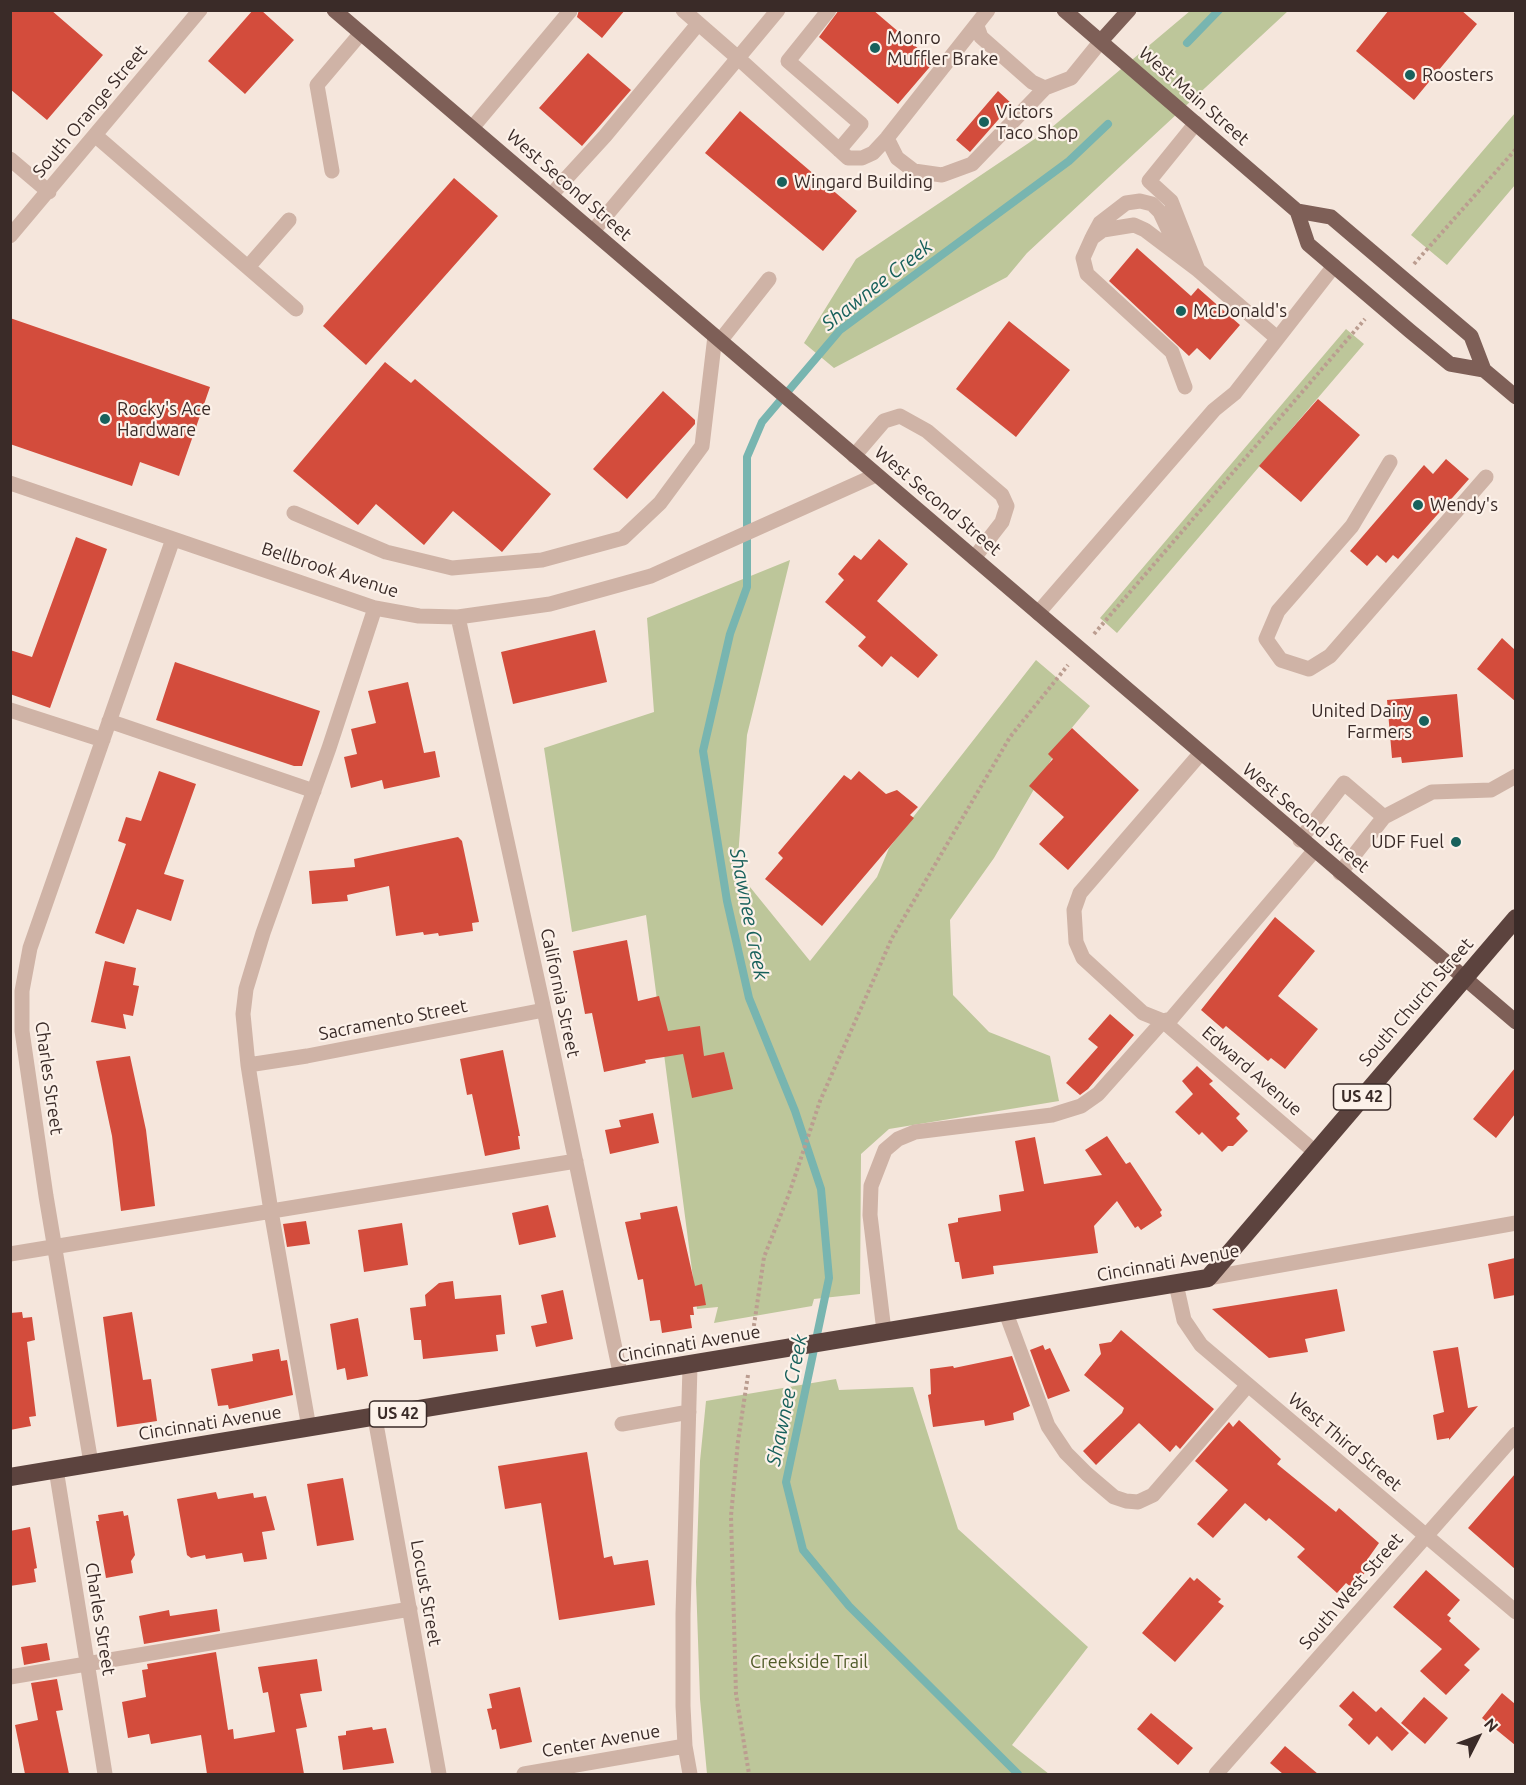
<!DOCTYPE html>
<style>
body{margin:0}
#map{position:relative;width:1526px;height:1785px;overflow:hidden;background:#f5e6dc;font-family:Ubuntu,sans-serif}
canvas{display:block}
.frame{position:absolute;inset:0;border:12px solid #3a2b28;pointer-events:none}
.north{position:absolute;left:1448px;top:1707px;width:60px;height:60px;-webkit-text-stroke:4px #fcf1e9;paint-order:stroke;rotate:48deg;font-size:16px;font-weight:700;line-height:24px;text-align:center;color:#3a2b28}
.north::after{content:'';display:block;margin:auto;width:21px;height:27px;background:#3a2b28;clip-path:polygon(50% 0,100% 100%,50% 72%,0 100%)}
</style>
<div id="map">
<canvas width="1526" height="1785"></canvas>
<div class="frame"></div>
<div class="north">N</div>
</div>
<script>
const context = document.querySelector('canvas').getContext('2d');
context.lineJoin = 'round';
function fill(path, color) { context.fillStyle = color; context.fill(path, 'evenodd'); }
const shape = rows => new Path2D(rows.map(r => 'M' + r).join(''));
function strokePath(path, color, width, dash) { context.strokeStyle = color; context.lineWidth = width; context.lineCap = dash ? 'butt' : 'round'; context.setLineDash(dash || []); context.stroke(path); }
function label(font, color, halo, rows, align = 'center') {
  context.font = font + ' Ubuntu,sans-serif'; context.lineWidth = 4.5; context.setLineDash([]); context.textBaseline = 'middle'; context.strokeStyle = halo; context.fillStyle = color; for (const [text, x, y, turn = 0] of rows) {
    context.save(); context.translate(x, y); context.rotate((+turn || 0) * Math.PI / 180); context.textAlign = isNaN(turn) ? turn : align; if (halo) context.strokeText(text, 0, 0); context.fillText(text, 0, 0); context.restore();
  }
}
const green = shape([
 [1190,11,1288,11,1027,253,1007,277,834,368,804,343,856,259,1051,128],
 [1515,113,1515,185,1447,265,1411,235],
 [1346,329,1364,344,1117,633,1100,618],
 [790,560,747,735,737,871,810,961,877,877,889,848,1036,660,1090,706,1065,736,994,858,950,920,953,995,989,1032,1050,1056,1059,1101,889,1129,861,1154,860,1294,814,1299,812,1306,714,1323,718,1307,697,1309,646,915,572,932,544,748,654,712,647,618],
 [836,1379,839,1390,913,1387,958,1529,1088,1647,1012,1745,1049,1774,707,1774,700,1699,696,1582,700,1461,706,1401]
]);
const stream = shape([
 [1187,43,1219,10],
 [1018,1774,849,1606,803,1550,786,1482,829,1278,821,1189,795,1111,749,998,727,901,703,751,730,634,747,587,747,457,762,422,840,330,1069,161,1108,124]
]);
const building = shape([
 [10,10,51,10,103,55,47,120,10,89],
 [253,10,261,10,294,40,245,94,208,61],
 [579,10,625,10,602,38,577,17],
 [839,10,873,10,934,62,898,104,819,37],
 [1389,10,1461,10,1477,24,1414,100,1356,51],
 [588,53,631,90,582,146,539,108],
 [998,91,1012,104,970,152,956,140],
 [740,111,857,211,823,251,705,153],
 [454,178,498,216,366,365,323,326],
 [1137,248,1191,296,1198,288,1240,325,1210,360,1197,348,1189,356,1109,281],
 [10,318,210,387,179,476,140,462,132,486,10,444],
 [1009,321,1070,370,1016,437,956,389],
 [385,362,411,383,415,379,551,494,502,552,453,511,424,545,376,504,358,525,293,471],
 [663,391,695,420,695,424,627,499,593,469],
 [1318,399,1360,435,1301,502,1259,466],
 [1446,459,1469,479,1398,559,1393,555,1386,563,1377,555,1367,566,1350,551,1424,465,1433,474],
 [76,537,107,549,50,708,10,694,10,650,32,657],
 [879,539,908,564,877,601,938,655,918,678,891,656,882,667,858,646,866,637,825,602,844,580,838,574,854,555,861,560],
 [595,630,607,682,513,704,501,652],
 [1502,638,1515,650,1515,701,1477,669],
 [175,662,320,711,302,766,294,766,156,720],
 [408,682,424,753,435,751,440,777,384,789,382,780,351,788,344,757,357,754,351,729,376,723,368,691],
 [1457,694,1463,757,1402,763,1401,757,1392,758,1387,700],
 [1072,728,1139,790,1068,870,1039,844,1064,817,1029,786,1053,759,1048,754],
 [159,771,196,784,164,874,184,880,171,921,137,909,124,944,95,933,126,844,118,841,126,817,141,821],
 [859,771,886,794,897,790,918,807,910,815,914,818,822,926,765,879,783,858,778,853,844,775,851,780],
 [458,837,462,841,479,922,472,923,473,931,439,936,438,933,424,935,423,932,396,936,389,886,347,895,348,901,312,904,309,871,355,867,354,859],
 [1275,917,1315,951,1278,996,1318,1029,1285,1069,1271,1058,1268,1061,1226,1026,1223,1029,1201,1010],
 [627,940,638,1001,659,996,668,1031,700,1026,704,1056,724,1052,733,1089,692,1098,683,1054,645,1060,646,1063,604,1072,592,1013,585,1014,573,951],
 [105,961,136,968,133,985,139,986,133,1016,123,1014,126,1029,91,1022],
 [1110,1014,1134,1035,1088,1089,1080,1095,1066,1083,1098,1047,1088,1039],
 [503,1050,520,1136,518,1136,520,1149,485,1156,472,1094,467,1095,460,1059],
 [130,1056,146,1130,155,1206,121,1211,112,1136,96,1061],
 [1197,1066,1213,1081,1209,1084,1240,1114,1236,1118,1248,1131,1233,1146,1228,1146,1222,1152,1202,1132,1199,1135,1175,1112,1193,1094,1182,1081],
 [1515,1068,1515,1114,1496,1138,1473,1119],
 [653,1113,659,1143,610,1154,605,1130,621,1127,619,1120],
 [1107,1136,1126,1164,1130,1162,1162,1210,1160,1212,1162,1216,1141,1230,1138,1226,1135,1228,1117,1201,1094,1226,1098,1253,993,1266,994,1274,962,1279,959,1262,955,1262,948,1224,958,1222,958,1218,1001,1211,999,1195,1024,1191,1015,1141,1035,1137,1044,1184,1102,1175,1085,1150],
 [548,1205,556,1237,519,1245,512,1213],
 [677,1206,695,1286,702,1284,706,1305,693,1307,694,1315,690,1315,692,1328,662,1333,660,1320,650,1321,643,1279,638,1280,625,1222,641,1219,640,1213],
 [306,1221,310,1244,287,1247,283,1224],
 [402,1223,408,1265,364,1272,358,1230],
 [1515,1258,1515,1295,1494,1299,1488,1264],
 [453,1281,455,1299,501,1295,505,1334,496,1335,498,1351,423,1359,421,1340,414,1340,410,1308,426,1306,425,1295,439,1283],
 [1337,1289,1345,1331,1305,1339,1308,1352,1269,1358,1212,1309],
 [563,1290,573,1339,536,1347,531,1326,547,1323,541,1295],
 [22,1312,23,1318,32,1317,35,1340,27,1342,36,1416,29,1417,31,1426,10,1430,10,1313],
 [132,1312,143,1380,151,1379,157,1421,117,1427,103,1317],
 [358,1318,368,1376,347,1380,345,1368,337,1370,330,1324],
 [1121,1330,1214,1409,1180,1449,1176,1445,1170,1452,1139,1423,1096,1465,1083,1451,1122,1413,1124,1408,1084,1375,1101,1354,1099,1344,1111,1342],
 [1043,1345,1045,1350,1050,1348,1070,1391,1048,1399,1030,1350],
 [1458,1347,1468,1408,1478,1406,1449,1440,1449,1438,1437,1440,1433,1415,1444,1412,1433,1351],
 [279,1349,281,1361,287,1360,293,1395,229,1409,228,1405,218,1406,211,1369,253,1361,252,1354],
 [1012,1356,1030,1406,1013,1413,1014,1420,985,1426,984,1420,933,1427,928,1395,931,1394,930,1369,953,1366,954,1368],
 [1239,1420,1281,1459,1277,1464,1336,1512,1339,1508,1379,1543,1367,1560,1372,1564,1352,1588,1346,1583,1337,1593,1297,1557,1305,1549,1269,1518,1266,1521,1245,1503,1213,1538,1197,1524,1228,1490,1195,1461,1229,1422,1233,1427],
 [587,1452,604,1558,612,1556,614,1565,648,1560,655,1605,559,1620,541,1503,505,1509,498,1466],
 [1515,1474,1515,1569,1468,1528],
 [343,1478,354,1540,317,1546,307,1484],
 [216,1492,218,1499,253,1493,254,1498,266,1496,275,1530,262,1532,267,1559,244,1562,242,1553,206,1559,205,1555,191,1558,187,1555,177,1499],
 [123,1511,124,1516,128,1515,135,1555,131,1561,133,1573,106,1578,96,1521,99,1521,98,1515],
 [30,1527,37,1568,34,1569,36,1582,10,1586,10,1531],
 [1426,1570,1460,1600,1447,1615,1451,1618,1449,1621,1480,1649,1464,1665,1470,1670,1446,1695,1420,1671,1442,1649,1393,1607],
 [1190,1577,1194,1581,1197,1578,1221,1599,1218,1602,1224,1606,1175,1662,1142,1633],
 [217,1609,220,1631,144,1644,139,1616,169,1610,170,1616],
 [47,1643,50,1660,24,1665,21,1647],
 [216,1652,228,1730,233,1729,234,1739,275,1732,268,1692,263,1693,258,1667,317,1659,322,1691,300,1694,307,1727,296,1729,304,1774,207,1774,201,1735,151,1744,149,1734,128,1738,122,1702,146,1697,142,1670,148,1669,147,1664],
 [57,1679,63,1710,56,1711,69,1774,25,1774,15,1725,38,1720,31,1683],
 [520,1687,532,1742,500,1749,496,1729,492,1730,487,1709,492,1708,489,1694],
 [1353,1691,1376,1712,1381,1707,1409,1733,1392,1751,1377,1736,1369,1745,1348,1725,1353,1719,1339,1706],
 [1502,1693,1515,1704,1515,1745,1482,1718],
 [1424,1697,1448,1718,1425,1744,1401,1723],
 [1151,1713,1193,1748,1178,1765,1137,1729],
 [372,1727,373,1730,386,1728,394,1763,343,1770,338,1736,346,1735,346,1731],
 [1285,1746,1318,1774,1283,1774,1270,1763]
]);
const path = shape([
 [1414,264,1516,149],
 [1094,634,1365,319],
 [753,1332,764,1257,789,1194,820,1101,892,938,1010,737,1068,665],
 [748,1375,738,1441,731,1516,736,1694,749,1774]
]);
const minor = shape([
 [683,10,738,58,778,10],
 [829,10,788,61,861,124,839,150],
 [977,26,981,37,1032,82,1045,88,1071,78,1101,41],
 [1196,123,1149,181,1171,201,1198,270],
 [472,128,570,11],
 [96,136,296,309],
 [887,138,897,158,914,171,942,175,972,164,1045,88],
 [10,159,49,192],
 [332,171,317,85,361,33],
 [551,195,605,136,698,24],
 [593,231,738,58,848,158,862,158,873,153,887,138,988,10],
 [10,236,200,10],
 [1093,236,1100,223,1126,203,1140,201,1152,204,1160,212,1181,257],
 [248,267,289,220],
 [720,341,769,279],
 [1185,387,1172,352,1087,274,1083,258,1092,238,1103,230,1134,225,1145,230,1198,270,1277,338],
 [854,456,884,421,900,416,927,431,1002,495,1007,506,1002,522,974,558],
 [1390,462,1352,526,1278,611,1266,639,1281,660,1309,669,1330,656,1486,477],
 [10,483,375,608,419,616,458,617,550,604,651,576,876,475],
 [294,513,386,552,452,568,542,560,623,538,660,503,702,446,715,336],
 [1038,613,1214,410,1235,393,1334,266],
 [458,617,544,1010,621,1377],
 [10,710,103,740],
 [109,721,314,791],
 [1200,754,1080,893,1074,910,1076,942,1083,958,1143,1013,1163,1021,1315,1152],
 [1384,817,1432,792,1491,790,1516,776],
 [1300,840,1344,783,1384,817,1340,873],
 [248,1065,307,1056,544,1010],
 [10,1254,576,1161],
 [1208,1278,1516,1223],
 [1176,1284,1184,1320,1201,1345,1516,1612],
 [1006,1313,1048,1426,1066,1453,1087,1474,1114,1497,1126,1501,1138,1502,1153,1495,1248,1385],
 [884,1331,870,1215,871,1186,885,1150,898,1139,915,1132,1052,1115,1081,1106,1098,1094,1163,1021,1171,1019,1314,851],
 [375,1418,439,1774],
 [622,1424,689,1412],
 [309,1428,271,1211,248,1065,243,1014,246,989,263,933,329,748,375,608],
 [91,1463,46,1196,22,1031,22,991,30,948,173,539],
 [56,1469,105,1774],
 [10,1677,410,1609],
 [524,1774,685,1746],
 [690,1774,685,1746,683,1706,683,1614,690,1366],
 [1216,1774,1516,1434]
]);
const major = shape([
 [334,10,1516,1022],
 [1064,10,1297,211,1331,217,1471,336,1484,370,1516,397],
 [1101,41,1129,10],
 [1297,211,1308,244,1410,331,1450,364,1484,370]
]);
const highway = shape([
 [10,1477,1208,1278,1516,918]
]);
const markers = [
 [875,48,6,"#18615c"],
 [1410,75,6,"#18615c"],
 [984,122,6,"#18615c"],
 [782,182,6,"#18615c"],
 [1181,311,6,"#18615c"],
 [105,419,6,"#18615c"],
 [1418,505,6,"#18615c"],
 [1424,721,6,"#18615c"],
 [1456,842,6,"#18615c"]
];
const shields = [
 [1362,1097,57],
 [398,1414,57]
];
const shieldNames = [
 ["US 42",1362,1097],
 ["US 42",398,1414]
];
const poiNames = [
 ["Monro",887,38],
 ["Muffler Brake",887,59],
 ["Roosters",1422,75],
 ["Victors",996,112],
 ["Taco Shop",996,133],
 ["Wingard Building",794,182],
 ["McDonald's",1193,311],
 ["Rocky's Ace",117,409],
 ["Hardware",117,430],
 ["Wendy's",1430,505],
 ["United Dairy",1412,711,"right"],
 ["Farmers",1412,732,"right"],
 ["UDF Fuel",1444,842,"right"]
];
const streetNames = [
 ["West Main Street",1194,96,41],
 ["South Orange Street",90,111,-50],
 ["West Second Street",569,185,41],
 ["West Second Street",938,501,40],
 ["Bellbrook Avenue",330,570,18],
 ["West Second Street",1306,818,40],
 ["California Street",560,993,78],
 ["South Church Street",1416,1002,-49],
 ["Sacramento Street",393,1020,-11],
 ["Edward Avenue",1252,1071,41],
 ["Charles Street",49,1078,82],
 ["Cincinnati Avenue",1168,1263,-10],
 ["Cincinnati Avenue",689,1344,-10],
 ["Cincinnati Avenue",210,1423,-9],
 ["West Third Street",1345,1442,40],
 ["South West Street",1351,1591,-49],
 ["Locust Street",426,1593,80],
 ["Charles Street",100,1619,81],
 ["Center Avenue",601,1741,-10]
];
const parkNames = [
 ["Creekside Trail",809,1662]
];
const waterNames = [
 ["Shawnee Creek",877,285,-38],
 ["Shawnee Creek",749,914,79],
 ["Shawnee Creek",787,1400,-78]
];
fill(green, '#bdc69a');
strokePath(stream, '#78b5b0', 8);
fill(building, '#d34c3c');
strokePath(path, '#bb9d90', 4, [3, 3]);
strokePath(minor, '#cfb3a6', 15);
strokePath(major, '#7e5f57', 15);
strokePath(highway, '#5c433e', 18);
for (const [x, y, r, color] of markers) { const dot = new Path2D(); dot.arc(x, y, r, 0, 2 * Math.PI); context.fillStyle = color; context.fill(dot); strokePath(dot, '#fcf1e9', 2); }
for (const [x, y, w] of shields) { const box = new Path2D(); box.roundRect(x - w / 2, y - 13, w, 26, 4.5); context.fillStyle = '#fcf1e9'; context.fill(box); strokePath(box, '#3a2b28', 1.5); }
label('bold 16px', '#3a2b28', null, shieldNames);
label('18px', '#3a2b28', '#fcf1e9', poiNames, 'left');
label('18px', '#3a2b28', '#fcf1e9', streetNames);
label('18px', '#505b29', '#fcf1e9', parkNames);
label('italic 20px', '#18615c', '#fcf1e9', waterNames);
</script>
